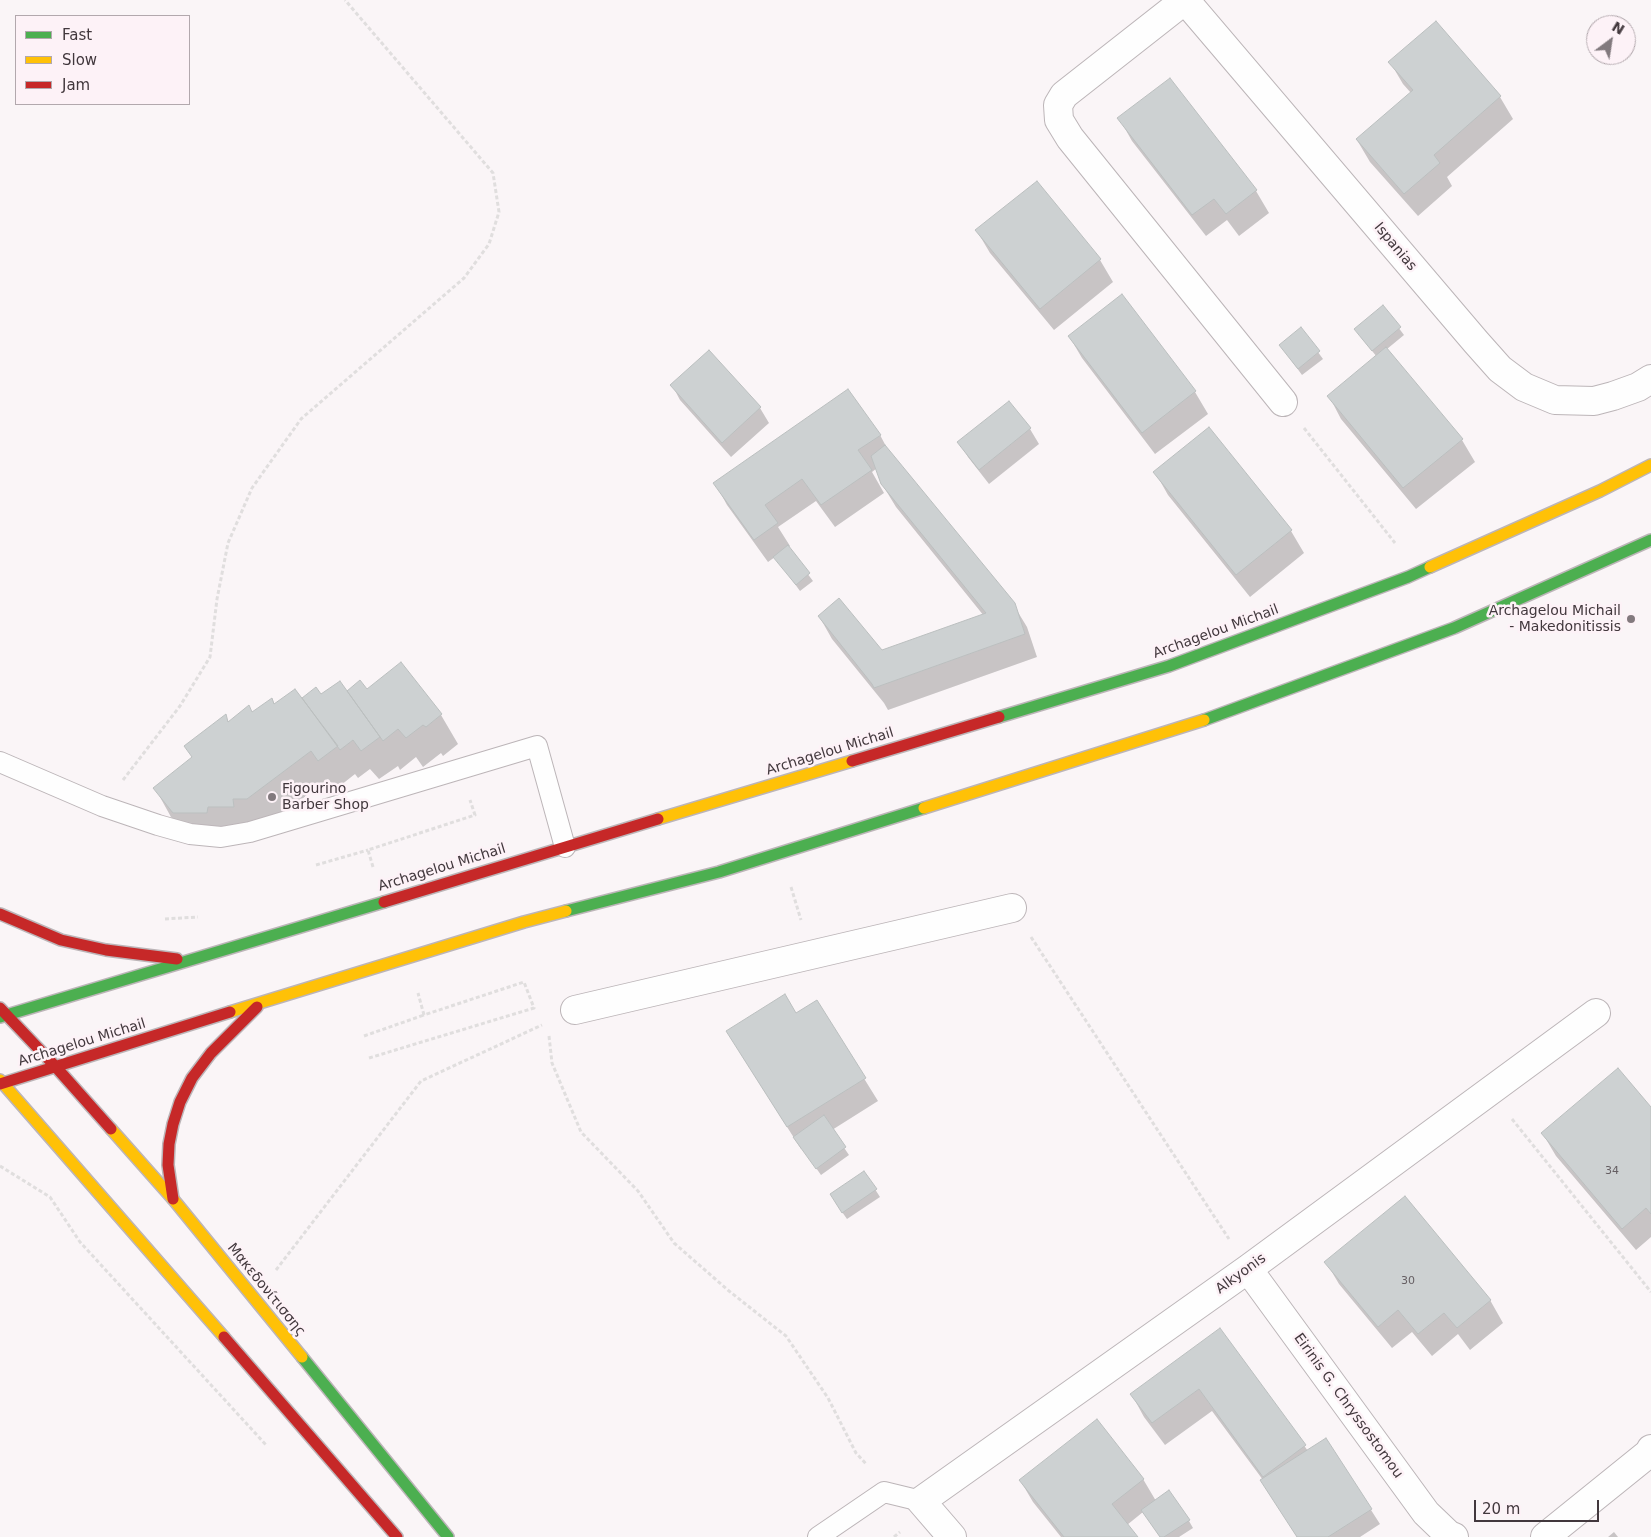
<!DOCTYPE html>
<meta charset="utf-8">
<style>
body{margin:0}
#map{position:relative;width:1651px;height:1537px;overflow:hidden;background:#faf5f7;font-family:"DejaVu Sans",sans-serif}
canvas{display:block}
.legend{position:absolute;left:15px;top:15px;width:175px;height:90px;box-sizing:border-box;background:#fdf2f7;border:1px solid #b2a8ad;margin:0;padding:6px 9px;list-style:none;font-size:15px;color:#42383d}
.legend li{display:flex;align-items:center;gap:10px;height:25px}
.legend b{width:25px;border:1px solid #b2a8ad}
.north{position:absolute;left:1586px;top:15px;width:50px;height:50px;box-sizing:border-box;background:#fdf2f7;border:1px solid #b2a8ad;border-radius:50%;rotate:31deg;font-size:14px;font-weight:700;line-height:20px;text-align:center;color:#42383d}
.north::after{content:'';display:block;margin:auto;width:18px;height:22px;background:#827a7e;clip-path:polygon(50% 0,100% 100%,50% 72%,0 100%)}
.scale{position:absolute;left:1474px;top:1500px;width:125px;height:22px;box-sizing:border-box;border:2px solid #42383d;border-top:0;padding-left:6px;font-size:15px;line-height:18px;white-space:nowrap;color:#42383d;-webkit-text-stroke:4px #fdf2f7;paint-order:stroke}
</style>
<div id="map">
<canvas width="1651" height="1537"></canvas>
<ul class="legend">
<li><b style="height:6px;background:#4caf50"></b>Fast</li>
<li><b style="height:6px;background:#ffc107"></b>Slow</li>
<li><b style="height:6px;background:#c62828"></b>Jam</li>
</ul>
<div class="north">N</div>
<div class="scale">20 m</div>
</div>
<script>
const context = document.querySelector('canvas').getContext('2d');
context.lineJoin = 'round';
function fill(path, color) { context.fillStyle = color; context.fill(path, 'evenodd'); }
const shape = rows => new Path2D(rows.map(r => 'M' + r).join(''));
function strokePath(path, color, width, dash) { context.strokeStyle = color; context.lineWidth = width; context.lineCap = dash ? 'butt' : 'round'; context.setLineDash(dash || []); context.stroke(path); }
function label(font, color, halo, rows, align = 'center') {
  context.font = font + ' "DejaVu Sans",sans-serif'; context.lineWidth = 5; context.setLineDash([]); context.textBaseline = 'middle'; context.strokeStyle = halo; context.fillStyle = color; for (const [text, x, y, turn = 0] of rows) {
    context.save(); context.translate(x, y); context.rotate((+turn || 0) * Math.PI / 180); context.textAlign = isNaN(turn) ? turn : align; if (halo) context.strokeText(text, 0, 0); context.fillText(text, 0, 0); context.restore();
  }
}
const shadow = shape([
 [1436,22,1500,97,1513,119,1447,177,1452,186,1418,216,1370,162,1357,140,1411,93,1403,84,1390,62],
 [1170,80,1256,191,1269,213,1239,236,1227,220,1206,236,1132,141,1119,118],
 [977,231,1100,260,1113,282,1054,330,990,253],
 [1122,296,1195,392,1208,414,1155,454,1082,358,1069,336],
 [1383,307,1404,335,1387,349,1462,440,1475,462,1416,509,1341,419,1329,396,1377,357,1360,336],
 [1301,329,1323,359,1302,375,1280,345],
 [709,352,760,408,769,423,731,457,680,400,672,385],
 [1009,403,1030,429,1039,444,989,484,968,457,959,442],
 [1209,429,1291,531,1304,553,1250,597,1168,495,1155,472],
 [880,435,888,450,1013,604,1027,627,1037,657,888,710,884,703,832,639,819,616,881,652,984,616,896,507,882,484,877,468,872,472,884,493,835,527,816,501,778,527,790,546,788,548,813,581,800,591,775,557,768,562,727,505,715,483],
 [401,664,441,715,458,744,443,756,441,753,423,767,416,757,400,770,398,766,379,779,370,769,358,778,355,774,336,789,328,779,264,828,191,842,171,817,155,788,193,758,225,716,229,723,252,713,272,699,275,705,302,699,316,689,321,696,367,691],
 [816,1001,878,1101,832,1130,849,1155,821,1175,802,1148,801,1149,741,1054],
 [1651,1109,1651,1237,1636,1250,1556,1156,1543,1134],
 [864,1172,880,1197,847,1219,835,1202],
 [1326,1262,1490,1300,1503,1323,1470,1350,1458,1334,1432,1356,1412,1332,1392,1348,1339,1284],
 [1220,1330,1308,1451,1371,1510,1380,1524,1360,1537,1297,1537,1263,1480,1212,1411,1165,1445,1144,1417,1132,1395],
 [1143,1479,1156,1501,1189,1521,1193,1528,1179,1537,1160,1537,1143,1512,1127,1525,1137,1537,1061,1537,1033,1502,1020,1480],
 [1614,1532,1618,1537,1608,1537]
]);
const building = shape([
 [1436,21,1501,96,1434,155,1440,163,1404,194,1356,139,1413,90,1388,62,1436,21],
 [1170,78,1257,190,1226,214,1214,199,1192,215,1117,118,1170,78],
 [1037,181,1101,259,1040,309,975,230,1037,181],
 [1122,294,1196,391,1142,433,1068,336,1122,294],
 [1383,305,1401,327,1372,351,1354,329,1383,305],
 [1301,327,1320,351,1298,369,1279,345,1301,327],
 [1386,347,1463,439,1403,488,1327,396,1386,347],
 [709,350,761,407,722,443,670,385,709,350],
 [848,389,881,435,858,450,872,470,821,505,802,479,765,505,778,523,754,540,713,483,848,389],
 [1009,401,1031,428,979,470,957,442,1009,401],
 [1209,427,1292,530,1236,575,1153,472,1209,427],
 [885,445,1015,603,1025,634,874,688,872,684,818,616,839,598,882,650,986,613,881,484,871,456,885,445],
 [788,545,810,573,796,585,773,557,788,545],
 [401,662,442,714,426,727,423,725,406,738,398,729,383,741,347,691,360,680,367,689,401,662],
 [340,681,380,737,361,751,353,740,340,750,302,698,316,687,321,694,340,681],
 [295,689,338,746,318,761,311,751,247,799,233,799,234,807,208,807,207,813,173,813,153,788,192,757,184,746,226,714,228,722,249,705,252,712,272,698,274,704,295,689],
 [785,994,796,1013,817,1000,866,1078,787,1127,726,1031,785,994],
 [1618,1068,1651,1107,1651,1214,1646,1208,1622,1229,1541,1133,1618,1068],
 [824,1115,846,1147,816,1169,793,1137,824,1115],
 [864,1171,877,1189,842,1213,830,1194,864,1171],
 [1405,1196,1491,1300,1457,1328,1444,1313,1418,1334,1398,1310,1378,1327,1324,1262,1405,1196],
 [1220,1328,1306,1445,1263,1477,1199,1389,1152,1423,1130,1394,1220,1328],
 [1097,1419,1144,1479,1112,1504,1138,1537,1064,1537,1019,1480,1097,1419],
 [1326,1438,1372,1509,1328,1537,1297,1537,1260,1480,1326,1438],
 [1169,1490,1190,1520,1164,1537,1160,1537,1141,1510,1169,1490]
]);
const path = shape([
 [1304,428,1395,543],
 [123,780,180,706,210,657,217,599,228,543,252,488,301,419,464,278,489,244,499,212,493,173,345,0],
 [316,865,368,850],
 [373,867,368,850,475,815,470,800],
 [791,887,801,920],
 [165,919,198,917],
 [1031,937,1229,1239],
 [364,1036,424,1015],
 [549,1036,552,1063,581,1132,638,1191,674,1243,729,1291,786,1336,828,1398,856,1453,867,1465],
 [369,1058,534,1008,524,982,424,1015,418,993],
 [1512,1119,1651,1292],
 [0,1166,50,1197,80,1242,267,1446],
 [276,1270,421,1081,542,1025],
 [894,1537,900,1532]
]);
const lane = shape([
 [0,762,102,806,158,825,190,834,221,837,250,832,537,746,565,847],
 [818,1537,884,1492,921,1501]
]);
const street = shape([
 [1185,0,1476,342,1500,369,1524,387,1555,400,1594,401,1613,396,1638,387,1651,379],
 [1185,0,1064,95,1058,105,1059,120,1070,138,1283,402],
 [575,1010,1012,908],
 [1248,1269,1426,1513,1449,1535,1454,1537],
 [952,1537,921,1501,1248,1269,1596,1013],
 [1545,1537,1649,1453,1651,1449]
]);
const fast = shape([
 [999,717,1169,666,1408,577,1430,567],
 [1204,720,1454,628,1651,540],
 [566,911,719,872,924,808],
 [0,1017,384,902],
 [302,1357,448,1537]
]);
const slow = shape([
 [1430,567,1600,491,1651,465],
 [924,808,1204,720],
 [658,819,852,761],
 [230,1012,524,922,566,911],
 [0,1080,224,1337],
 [111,1129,173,1199,302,1357]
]);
const jam = shape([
 [852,761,999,717],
 [384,902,658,819],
 [0,914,61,940,106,950,177,959],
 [0,1008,55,1066,111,1129],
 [0,1084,230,1012],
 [173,1199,168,1165,169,1144,173,1124,180,1102,192,1078,211,1053,257,1007],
 [224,1337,397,1537]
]);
const markers = [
 [1631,619,5,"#827a7e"],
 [272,797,5,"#827a7e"]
];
const numberNames = [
 ["34",1612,1171],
 ["30",1408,1281]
];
const streetNames = [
 ["Ispanias",1395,247,50],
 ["Archagelou Michail",1216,632,-20],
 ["Archagelou Michail",830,752,-17],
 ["Archagelou Michail",442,868,-17],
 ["Archagelou Michail",82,1043,-17],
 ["Alkyonis",1241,1274,-36],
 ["Μακεδονίτισσης",266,1290,51],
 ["Eirinis G. Chryssostomou",1348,1406,54]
];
const poiNames = [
 ["Archagelou Michail",1621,611],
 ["- Makedonitissis",1621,627],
 ["Figourino",282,789,"left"],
 ["Barber Shop",282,805,"left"]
];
fill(shadow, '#0003');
fill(building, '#cdd1d2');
strokePath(building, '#bbbfbf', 1);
strokePath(lane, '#bcb5b8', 22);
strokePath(street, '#bcb5b8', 30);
strokePath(fast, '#bcb5b8', 14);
strokePath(slow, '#bcb5b8', 14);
strokePath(jam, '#bcb5b8', 14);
strokePath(path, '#e0dede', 3, [4, 2.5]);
strokePath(lane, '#fefefe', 20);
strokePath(street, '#fefefe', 28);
strokePath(fast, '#4caf50', 11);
strokePath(slow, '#ffc107', 11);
strokePath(jam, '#c62828', 11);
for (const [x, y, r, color] of markers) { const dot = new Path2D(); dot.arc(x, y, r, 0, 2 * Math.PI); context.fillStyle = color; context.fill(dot); strokePath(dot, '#fdf2f7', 2); }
label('11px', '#655e62', null, numberNames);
label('14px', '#42383d', '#fdf2f7', streetNames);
label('14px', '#42383d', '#fdf2f7', poiNames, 'right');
</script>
